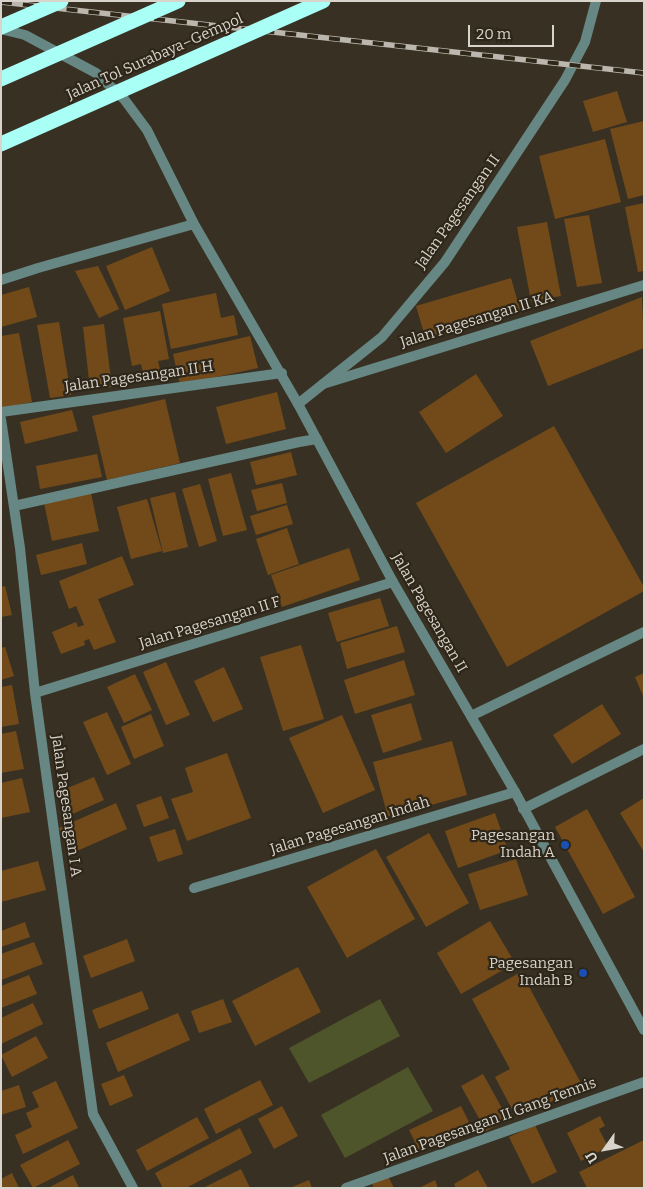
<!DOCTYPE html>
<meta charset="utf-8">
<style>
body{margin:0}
#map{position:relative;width:645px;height:1189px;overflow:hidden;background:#383123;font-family:Bitter,serif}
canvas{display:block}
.frame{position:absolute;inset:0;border:2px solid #d8d3cb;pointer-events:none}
.north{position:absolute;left:580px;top:1124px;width:50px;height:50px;-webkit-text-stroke:4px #2e2719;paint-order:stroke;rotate:238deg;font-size:14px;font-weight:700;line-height:20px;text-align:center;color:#d8d3cb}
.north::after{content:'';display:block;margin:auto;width:18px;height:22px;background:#d8d3cb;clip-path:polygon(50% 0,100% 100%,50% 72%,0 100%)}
.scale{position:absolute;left:468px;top:25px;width:86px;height:22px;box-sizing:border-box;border:2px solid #d8d3cb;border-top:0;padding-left:6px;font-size:15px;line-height:18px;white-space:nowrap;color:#d8d3cb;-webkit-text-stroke:4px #2e2719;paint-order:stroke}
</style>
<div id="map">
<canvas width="645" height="1189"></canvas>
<div class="frame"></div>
<div class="north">U</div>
<div class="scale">20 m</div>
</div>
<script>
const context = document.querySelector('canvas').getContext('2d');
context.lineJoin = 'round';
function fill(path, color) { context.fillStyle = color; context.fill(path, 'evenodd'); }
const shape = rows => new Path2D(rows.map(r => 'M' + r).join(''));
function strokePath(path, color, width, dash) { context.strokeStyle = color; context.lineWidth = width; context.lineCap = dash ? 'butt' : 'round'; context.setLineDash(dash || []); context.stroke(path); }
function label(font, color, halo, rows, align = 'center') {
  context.font = font + ' Bitter,serif'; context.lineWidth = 4.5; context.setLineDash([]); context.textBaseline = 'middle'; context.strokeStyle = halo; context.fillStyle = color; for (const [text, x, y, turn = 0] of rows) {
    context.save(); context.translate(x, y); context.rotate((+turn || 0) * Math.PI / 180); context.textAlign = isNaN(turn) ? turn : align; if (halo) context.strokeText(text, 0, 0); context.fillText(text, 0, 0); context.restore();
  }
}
const green = shape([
 [380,999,400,1036,309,1083,289,1048],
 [408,1067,433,1111,345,1158,321,1115]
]);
const building = shape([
 [617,91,627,122,593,132,583,101],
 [644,121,644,195,628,199,610,129],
 [605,139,621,202,555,219,539,156],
 [644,203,644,271,638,272,625,207],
 [589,215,602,283,577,287,564,219],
 [547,222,561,296,531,301,517,227],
 [152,247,170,291,125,310,106,266],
 [98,266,119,309,99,318,75,271],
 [511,278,521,313,426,340,416,306],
 [29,287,37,317,1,327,1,295],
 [216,293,221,318,234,315,238,335,171,349,162,304],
 [642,297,644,348,548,386,530,341],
 [160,311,169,359,158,361,161,374,144,377,141,364,132,366,123,318],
 [59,322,71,395,50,398,37,325],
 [104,324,112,387,90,389,83,327],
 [19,333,32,402,1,408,1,336],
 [250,336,258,368,180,385,173,354],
 [476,374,503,416,446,453,419,412],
 [277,392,286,429,226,444,216,407],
 [165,399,180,463,107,480,92,416],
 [72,410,78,431,25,444,20,422],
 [554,426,644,587,644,591,507,667,416,503],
 [291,452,297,475,256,485,250,462],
 [97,454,102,477,40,489,36,466],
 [231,473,247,530,223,536,208,479],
 [282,483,287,503,257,511,251,490],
 [200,484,217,541,199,547,182,489],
 [175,492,188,547,163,553,150,498],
 [91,493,99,531,52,541,44,503],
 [147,499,162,551,131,559,117,507],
 [287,505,293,524,256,535,250,516],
 [287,528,299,564,268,575,256,539],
 [82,543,87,564,41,575,36,555],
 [349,548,360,580,282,607,271,575],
 [122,556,134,585,98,599,116,642,94,650,89,639,84,641,85,645,61,654,52,632,76,622,78,627,84,625,76,606,69,609,59,581],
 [5,586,12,615,1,617,1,587],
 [380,598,389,626,337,642,328,613],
 [397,626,405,652,347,669,340,643],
 [301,645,324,719,283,731,260,657],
 [5,647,14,676,1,680,1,648],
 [404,660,415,695,355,714,344,680],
 [166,662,190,715,166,725,143,672],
 [224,667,243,709,213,722,194,681],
 [644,673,644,698,635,677],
 [135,674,152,710,124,723,107,687],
 [12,685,19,724,1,727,1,687],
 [411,703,422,740,383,753,371,715],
 [602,704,621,734,572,764,553,735],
 [107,712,131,764,107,775,83,722],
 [151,714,164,746,134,759,121,727],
 [342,715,375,790,323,813,289,738],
 [16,731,24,769,1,773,1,734],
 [452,741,467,795,388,817,373,762],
 [227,753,251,818,187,841,171,799,193,792,185,768],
 [94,777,104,800,68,816,58,792],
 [22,778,30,812,1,818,1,783],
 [161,796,169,818,144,827,136,805],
 [644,798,644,852,620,813],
 [116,803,127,829,70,854,59,828],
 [587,809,635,897,603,914,555,827],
 [495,813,508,850,458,868,445,831],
 [175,829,183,854,158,862,149,837],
 [429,833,469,903,426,927,386,857],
 [376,849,415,919,347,958,307,887],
 [516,859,528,895,480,910,468,874],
 [38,861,46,890,1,902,1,871],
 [490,921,515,963,461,994,437,953],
 [25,922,30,937,1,947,1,931],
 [127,939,135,961,91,978,83,956],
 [34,942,43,964,1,980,1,954],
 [298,967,321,1012,255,1046,232,1001],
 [521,972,582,1085,534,1111,528,1102,513,1111,495,1077,510,1069,472,999],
 [29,975,37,994,1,1008,1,986],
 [142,991,149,1009,99,1029,92,1010],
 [223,999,232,1022,199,1033,191,1011],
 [33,1003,43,1024,1,1044,1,1018],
 [178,1013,190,1040,118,1072,106,1043],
 [36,1036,48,1058,12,1077,1,1055],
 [483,1074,508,1119,486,1131,461,1086],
 [124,1075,133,1096,110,1106,101,1084],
 [260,1080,273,1105,216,1134,204,1109],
 [56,1081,78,1128,23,1154,15,1135,32,1127,26,1113,39,1107,32,1092],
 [19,1085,26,1107,1,1115,1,1091],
 [282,1106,298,1136,274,1149,258,1119],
 [461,1106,471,1126,419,1150,409,1130],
 [600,1116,605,1126,599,1129,608,1147,581,1161,567,1133],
 [197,1117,209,1138,147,1171,136,1150],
 [535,1125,557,1172,532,1184,509,1137],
 [240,1128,252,1153,186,1188,163,1188,155,1173],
 [68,1140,80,1164,33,1188,20,1165],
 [644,1140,644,1186,641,1188,587,1188,579,1172],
 [241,1169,250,1188,203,1188],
 [478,1170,488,1188,456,1188,454,1184],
 [12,1173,19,1188,1,1188,1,1179],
 [73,1175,79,1188,48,1188],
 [388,1176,394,1188,374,1188,372,1184],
 [309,1180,312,1188,290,1188],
 [435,1180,438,1188,419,1188]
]);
const service = shape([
 [471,716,644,632],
 [523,809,644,749]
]);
const minor = shape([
 [1,29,25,35,96,73,124,99,147,130,194,224,298,404],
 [1,280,38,268,194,224],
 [323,384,644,285],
 [1,412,282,373],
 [1,419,20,548,35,693,93,1114,133,1188],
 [14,506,299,442,317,439],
 [35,693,393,582],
 [194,888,515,792],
 [346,1188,644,1082]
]);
const tertiary = shape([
 [596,1,585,42,565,80,445,262,382,337,298,404,393,582,515,792,644,1030]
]);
const rail = shape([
 [1,2,644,73]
]);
const motorwayBridge = shape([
 [1,27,61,1],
 [1,79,178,1],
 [1,144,323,1]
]);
const markers = [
 [565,845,5,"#1a4fb4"],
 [583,973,5,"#1a4fb4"]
];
const streetNames = [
 ["Jalan Tol Surabaya–Gempol",155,57,-24],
 ["Jalan Pagesangan II",458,212,-55],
 ["Jalan Pagesangan II KA",477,320,-17],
 ["Jalan Pagesangan II H",139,377,-8],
 ["Jalan Pagesangan II",429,613,60],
 ["Jalan Pagesangan II F",210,623,-17],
 ["Jalan Pagesangan I A",66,806,82],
 ["Jalan Pagesangan Indah",350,826,-17],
 ["Jalan Pagesangan II Gang Tennis",490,1121,-20]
];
const poiNames = [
 ["Pagesangan",555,836],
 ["Indah A",555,853],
 ["Pagesangan",573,964],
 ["Indah B",573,981]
];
fill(green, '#4f552a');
fill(building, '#724a19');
strokePath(service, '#668783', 10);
strokePath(minor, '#668783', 10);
strokePath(tertiary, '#668783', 10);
strokePath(rail, '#bcb7ae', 5.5);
strokePath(rail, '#2e2719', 4, [11]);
strokePath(motorwayBridge, '#a9fef5', 15);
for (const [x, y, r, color] of markers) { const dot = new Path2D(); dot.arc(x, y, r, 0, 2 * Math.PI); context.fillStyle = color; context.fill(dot); strokePath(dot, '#2e2719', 2); }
label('15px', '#d8d3cb', '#2e2719', streetNames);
label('15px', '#d8d3cb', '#2e2719', poiNames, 'right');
</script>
